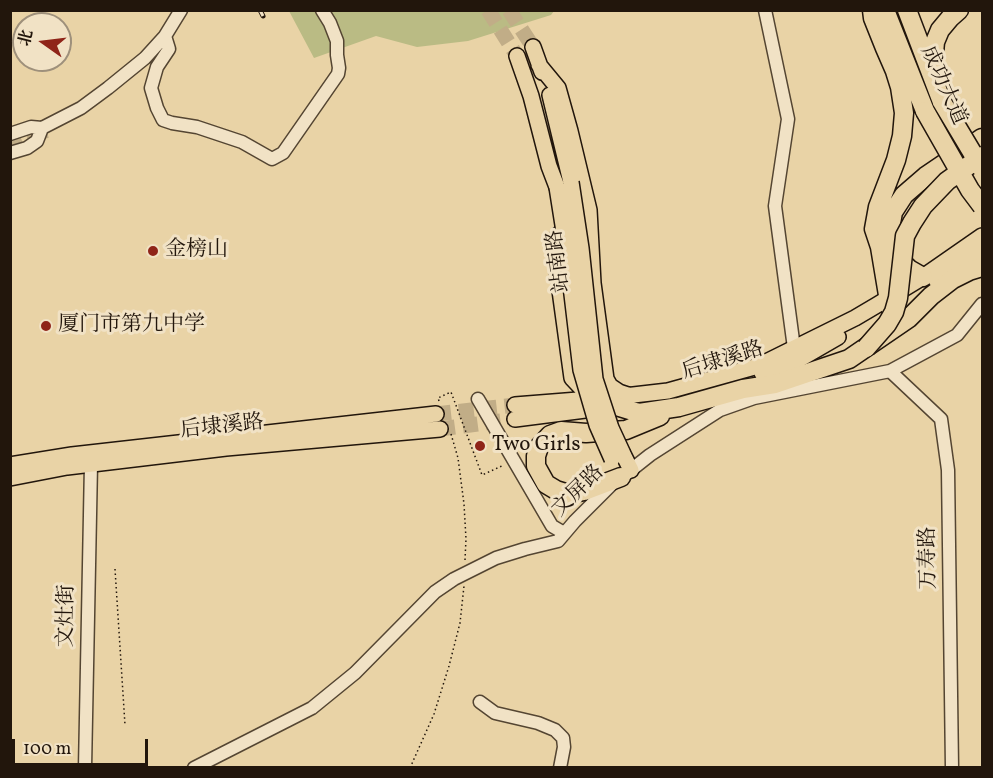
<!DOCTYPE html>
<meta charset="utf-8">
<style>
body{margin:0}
#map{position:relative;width:993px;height:778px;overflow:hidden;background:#e9d3a6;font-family:Vollkorn,"Noto Serif SC",serif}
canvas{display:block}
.frame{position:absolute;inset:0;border:12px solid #22160c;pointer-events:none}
.north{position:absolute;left:12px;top:12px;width:60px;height:60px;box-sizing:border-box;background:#f1e2c5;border:2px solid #9e907b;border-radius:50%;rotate:284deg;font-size:16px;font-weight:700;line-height:24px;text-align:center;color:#22160c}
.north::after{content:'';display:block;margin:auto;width:21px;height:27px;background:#8f2418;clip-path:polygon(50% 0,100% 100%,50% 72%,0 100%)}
.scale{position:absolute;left:12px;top:739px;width:136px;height:27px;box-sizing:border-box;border:3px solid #22160c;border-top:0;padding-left:8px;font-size:18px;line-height:21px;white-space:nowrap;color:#22160c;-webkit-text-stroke:4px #f1e2c5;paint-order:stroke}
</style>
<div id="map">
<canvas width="993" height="778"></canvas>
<div class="frame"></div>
<div class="north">北</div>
<div class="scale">100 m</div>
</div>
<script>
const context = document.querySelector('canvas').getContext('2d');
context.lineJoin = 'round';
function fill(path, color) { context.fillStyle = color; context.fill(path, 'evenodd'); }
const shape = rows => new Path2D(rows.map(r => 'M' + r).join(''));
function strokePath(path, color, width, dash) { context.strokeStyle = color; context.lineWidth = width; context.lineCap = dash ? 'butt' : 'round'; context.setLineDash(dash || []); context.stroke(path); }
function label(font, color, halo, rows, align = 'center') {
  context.font = font + ' Vollkorn,"Noto Serif SC",serif'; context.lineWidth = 6; context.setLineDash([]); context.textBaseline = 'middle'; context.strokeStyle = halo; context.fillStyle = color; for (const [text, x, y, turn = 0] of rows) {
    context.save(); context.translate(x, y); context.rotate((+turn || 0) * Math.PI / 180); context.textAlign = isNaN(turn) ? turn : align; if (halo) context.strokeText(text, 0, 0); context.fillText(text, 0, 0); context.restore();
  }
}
const green = shape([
 [289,11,554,11,551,15,468,41,417,47,376,36,314,58]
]);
const minorTunnel = shape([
 [10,143,47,132]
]);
const majorTunnel = shape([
 [488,10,517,56],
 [509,10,533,47],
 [436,414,515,405],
 [440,429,515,419]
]);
const path = shape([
 [439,401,438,398,451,392,482,475,504,465],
 [451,434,458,458,464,504,466,539,465,560],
 [115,569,125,725],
 [410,768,434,714,449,666,460,623,464,586]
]);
const minor = shape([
 [765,10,788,119,775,206,794,348],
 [165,36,169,49,157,67,151,88,157,108,163,120,172,123,197,127,242,142,272,159,283,153,338,74,339,68,337,55,337,41,330,23,322,10],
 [10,134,31,127,42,128,81,108,108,88,145,58,165,36,181,10],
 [10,153,27,148,37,141,42,128],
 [890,371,941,419,948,470,952,768],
 [478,399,552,526,564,533],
 [626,474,650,455,720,410,754,398,890,371,957,335,982,304],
 [480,702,495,713,538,723,555,730,563,738,564,747,560,768],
 [85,768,91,464],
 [194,768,312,708,355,673,435,592,454,579,496,558,525,549,558,541,575,521,612,484]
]);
const major = shape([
 [533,47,542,72],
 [517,56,531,96,549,166,557,187],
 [539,65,558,88,570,131,589,210,593,283,606,379,610,386,619,392,631,396],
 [550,95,571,182],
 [573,230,566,230,559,234,556,239,555,254,572,378,588,395],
 [936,280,982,250],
 [762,373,793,363,838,337],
 [515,405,616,397,668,391,758,366,855,318,877,305,923,277,982,236],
 [515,419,593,409],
 [623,454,631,470],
 [10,465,72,455,436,414],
 [10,478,67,467,226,448,440,429]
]);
const highway = shape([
 [872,10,873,18,885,48,895,71,900,87,904,113,902,136,896,160,878,207,874,229,880,247,890,307],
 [885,10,925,111],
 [907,10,942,102],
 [935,72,934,53,935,42,940,30,950,18,959,10],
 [923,277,909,269,895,255,889,235,893,212,904,195,926,176,982,138],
 [616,406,639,413,679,407,743,389,775,384,849,359,909,318,931,296,953,279,969,271,982,267],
 [621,477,584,491,569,494,556,490,546,484,536,466,536,456,539,447,550,435,561,431,586,433,626,430,660,416]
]);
const rail = shape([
 [260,10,263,16]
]);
const majorBridge = shape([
 [571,182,581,248,595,379,611,428,623,454],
 [557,187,566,244,581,370,597,425,612,459]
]);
const highwayBridge = shape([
 [942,102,982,169],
 [925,111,970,190,982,206],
 [866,348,887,324,894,312,898,298,905,236,912,223,923,206,947,181,982,156]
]);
const markers = [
 [153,251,6,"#8f2418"],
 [46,326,6,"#8f2418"],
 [480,446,6,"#8f2418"]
];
const streetNames = [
 ["成功大道",942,86,66],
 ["站南路",560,261,-97],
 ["后埭溪路",723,362,-17],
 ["后埭溪路",222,428,-6],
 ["文屏路",579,492,-45],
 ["万寿路",930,558,-91],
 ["文灶街",68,616,-89]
];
const poiNames = [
 ["金榜山",165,251],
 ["厦门市第九中学",58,326],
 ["Two Girls",492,446]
];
fill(green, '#babb84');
strokePath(minorTunnel, '#c1ad87', 12, [12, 6]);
strokePath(majorTunnel, '#c1ad87', 15, [15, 8]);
strokePath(minor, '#544532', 15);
strokePath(major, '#22160c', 18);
strokePath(highway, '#22160c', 21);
strokePath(path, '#22160c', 1.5, [1.5, 3]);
strokePath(minor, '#f1e2c5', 12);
strokePath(major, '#e9d3a6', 15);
strokePath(highway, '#e9d3a6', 18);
strokePath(rail, '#22160c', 5);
strokePath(rail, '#f1e2c5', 3, [9]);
strokePath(majorBridge, '#22160c', 18, []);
strokePath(highwayBridge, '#22160c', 21, []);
strokePath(majorBridge, '#e9d3a6', 15);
strokePath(highwayBridge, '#e9d3a6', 18);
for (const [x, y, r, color] of markers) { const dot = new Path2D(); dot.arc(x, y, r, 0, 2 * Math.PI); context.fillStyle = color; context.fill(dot); strokePath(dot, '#f1e2c5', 2); }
label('21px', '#22160c', '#f1e2c5', streetNames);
label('21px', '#22160c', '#f1e2c5', poiNames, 'left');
</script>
